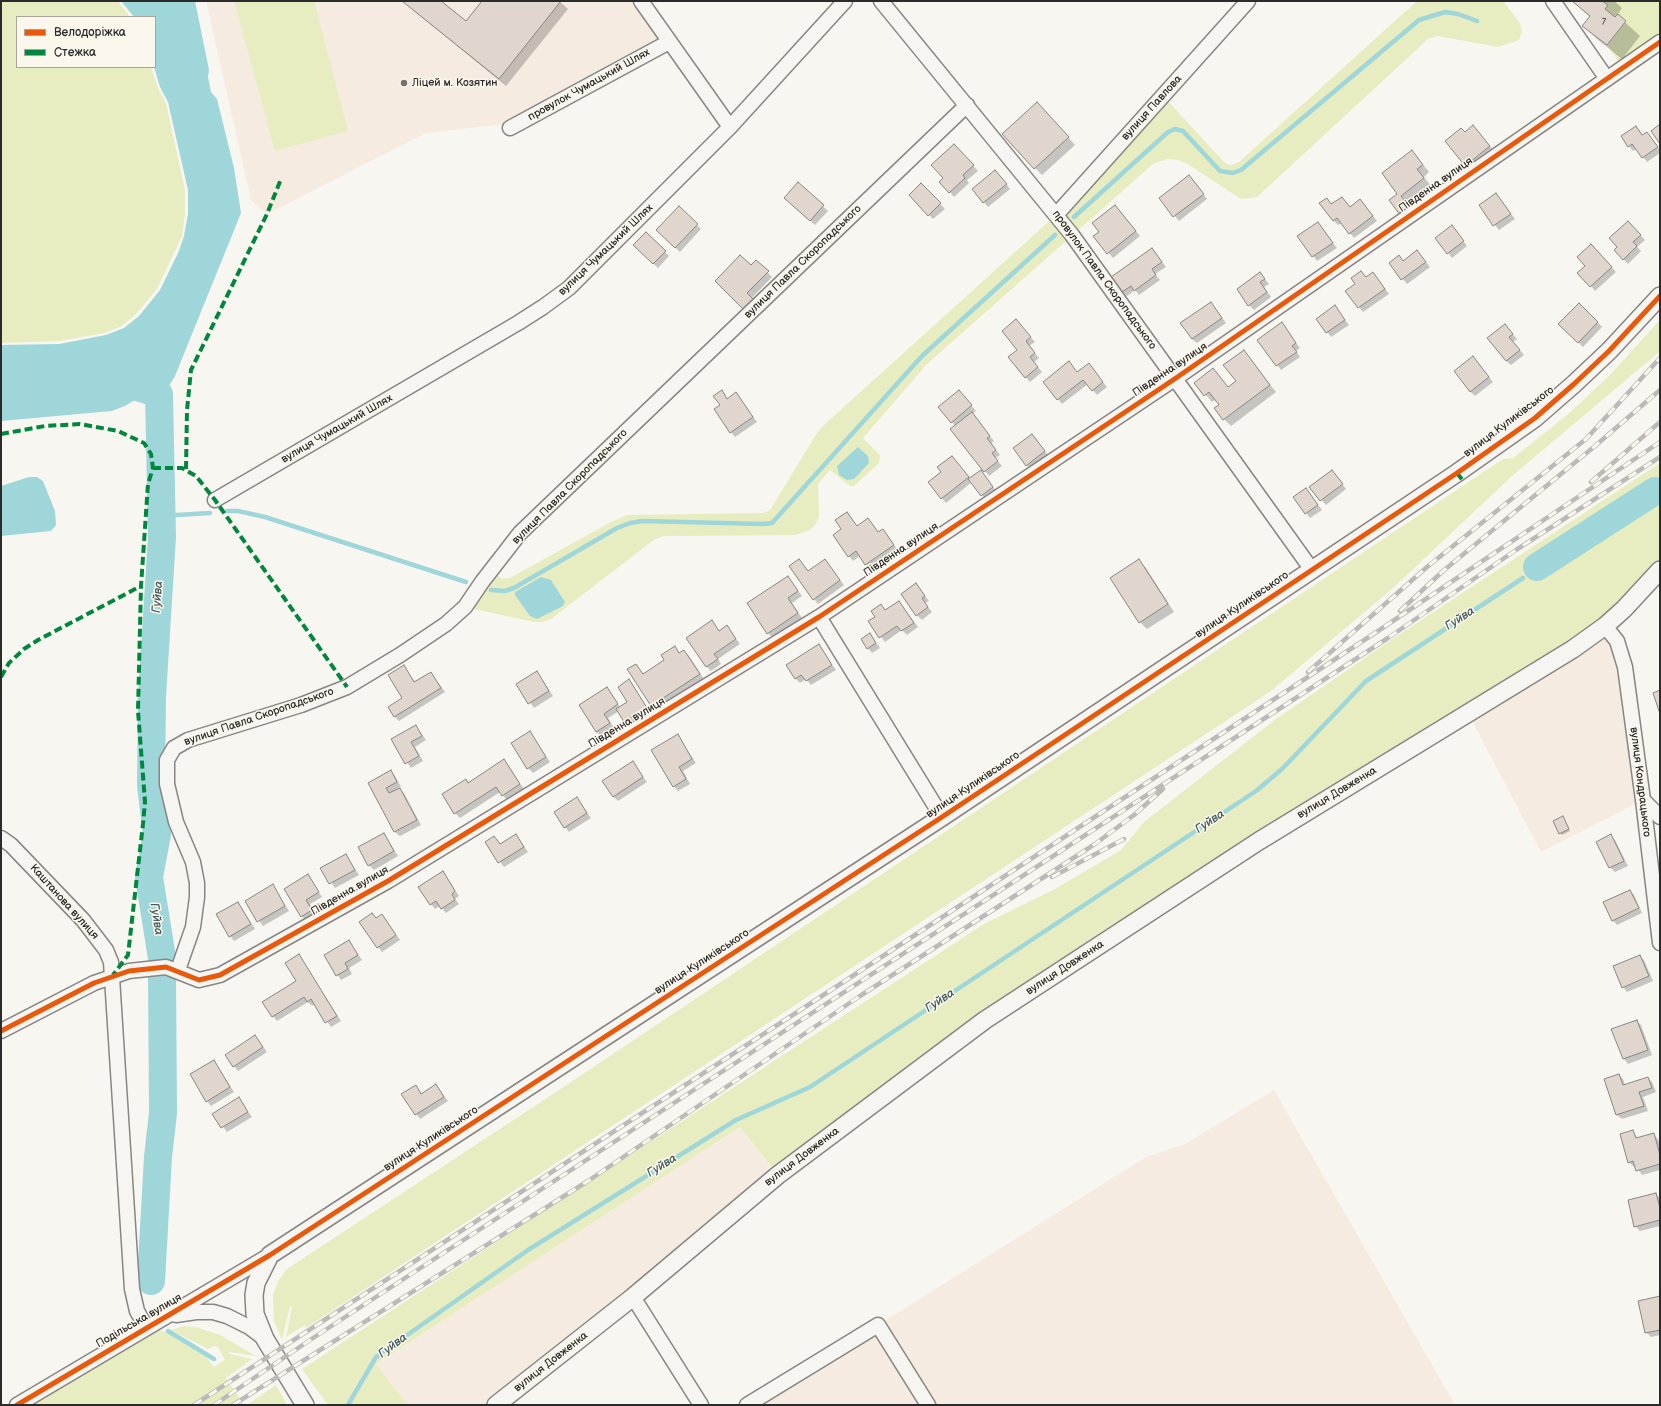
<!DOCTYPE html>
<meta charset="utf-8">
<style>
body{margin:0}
#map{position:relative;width:1661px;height:1406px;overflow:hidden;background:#f8f6f0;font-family:"Balsamiq Sans",sans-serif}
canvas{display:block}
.frame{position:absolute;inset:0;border:2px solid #2b2b2b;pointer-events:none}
.legend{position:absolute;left:16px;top:16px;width:140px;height:52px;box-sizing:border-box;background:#fbf7ec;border:1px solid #a8a59f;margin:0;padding:5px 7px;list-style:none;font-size:12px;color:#2b2b2b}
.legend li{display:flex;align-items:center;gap:8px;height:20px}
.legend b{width:20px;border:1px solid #a8a59f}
</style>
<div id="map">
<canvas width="1661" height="1406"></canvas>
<div class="frame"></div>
<ul class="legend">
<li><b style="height:5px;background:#e8590c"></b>Велодоріжка</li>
<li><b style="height:5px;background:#00873e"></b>Стежка</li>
</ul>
</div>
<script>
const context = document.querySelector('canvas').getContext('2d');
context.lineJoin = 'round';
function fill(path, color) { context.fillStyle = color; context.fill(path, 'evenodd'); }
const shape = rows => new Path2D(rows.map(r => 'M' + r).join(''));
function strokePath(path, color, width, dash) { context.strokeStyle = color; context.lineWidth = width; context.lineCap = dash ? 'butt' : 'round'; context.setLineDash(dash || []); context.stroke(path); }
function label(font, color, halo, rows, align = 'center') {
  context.font = font + ' "Balsamiq Sans",sans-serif'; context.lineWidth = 3; context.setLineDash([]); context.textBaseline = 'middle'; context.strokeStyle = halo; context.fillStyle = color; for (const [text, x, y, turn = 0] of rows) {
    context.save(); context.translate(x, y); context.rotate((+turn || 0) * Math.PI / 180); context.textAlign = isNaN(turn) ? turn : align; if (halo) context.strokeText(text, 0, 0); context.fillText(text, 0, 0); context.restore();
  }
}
const built = shape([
 [206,1,635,1,661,42,506,124,426,133,267,214,251,200],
 [1613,635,1643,800,1541,852,1468,713,1590,637],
 [1274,1090,1455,1405,747,1405,878,1325,1146,1157,1185,1144],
 [740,1127,778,1175,496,1405,408,1405,376,1364]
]);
const green = shape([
 [1,1,118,1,130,17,17,17,17,67,151,67,158,88,166,103,185,190,185,214,182,236,157,289,136,314,122,326,105,333,59,341,1,343],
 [234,1,314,1,348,131,275,151],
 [1417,1,1503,1,1520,23,1522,31,1519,40,1498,47,1438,36,1428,39,1257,197,1241,199,1186,163,1178,160,1167,159,1153,164,927,364,863,438,880,455,879,463,854,486,850,486,830,470,818,484,819,517,816,524,810,530,795,535,664,536,655,539,551,619,543,622,534,622,465,607,490,571,503,579,510,578,611,522,627,515,763,513,770,510,817,433,824,425,1056,215,1163,96,1225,163,1230,165,1239,162],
 [1602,1,1660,1,1660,42,1623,68,1607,45,1626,21,1618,14,1615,17,1605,9,1608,5],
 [1660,320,1660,351,1658,353,1512,476,1393,588,1271,691,306,1328,305,1325,286,1337,292,1307,290,1306,282,1340,274,1321,273,1295,278,1281,287,1269,559,1090,1503,459,1513,458,1566,416,1608,377],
 [1660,463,1660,570,1624,609,985,1020,778,1175,740,1127,376,1364,408,1405,328,1405,302,1369,984,924,1053,890,1120,851,1144,822,1276,719,1394,638],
 [184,1326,195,1327,220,1335,256,1356,229,1352,229,1354,252,1359,226,1378,244,1405,20,1405,146,1327,166,1332,206,1357,214,1367,225,1360,218,1347,214,1346,208,1349,171,1330],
 [276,1385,287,1405,247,1405]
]);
const water = shape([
 [121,1,195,1,209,70,208,77,211,92,217,99,234,168,241,213,175,376,167,389,159,394,138,398,125,406,112,411,1,421,1,345,59,344,106,335,124,328,139,316,160,290,179,251,184,236,188,214,188,190,168,102,160,87,154,67,155,17,134,17],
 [858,447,868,456,869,463,854,479,847,480,839,475,837,466],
 [29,477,37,477,43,481,55,511,56,525,51,531,1,536,1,486],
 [541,577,551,580,565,602,563,606,537,619,530,616,515,595,515,592]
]);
const shadow = shape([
 [402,1,439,1,466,23,484,1,559,1,568,9,506,86],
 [1572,1,1600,1,1600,5,1603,1,1614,1,1622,8,1617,15,1640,36,1622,59,1598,40,1584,26,1590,17],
 [1044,110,1075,145,1042,175,1035,168],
 [1636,127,1643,136,1647,133,1660,150,1660,153,1647,162,1637,149,1633,151,1629,146],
 [1477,131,1494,151,1470,170,1446,141,1465,133],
 [959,150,978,171,967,180,969,183,954,197,950,192,945,178],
 [1412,151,1429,172,1424,177,1431,186,1408,203,1417,215,1408,221,1399,194],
 [1000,176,1010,189,988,207,973,189],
 [1194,181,1207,199,1179,221,1160,198],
 [798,184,828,211,815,225,790,203],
 [921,184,945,209,933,219,910,195],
 [1496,195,1515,219,1499,230,1480,206],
 [1342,198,1350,208,1360,200,1377,221,1354,238,1342,223,1338,225,1334,221,1321,203,1327,199,1332,205],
 [679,208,701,229,680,252,657,230],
 [1120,211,1140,236,1113,258,1095,236],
 [1628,222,1645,240,1637,247,1641,251,1628,264,1615,250,1619,247],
 [1318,223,1337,248,1317,261,1299,236],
 [1456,231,1467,246,1452,258,1448,253],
 [646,233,669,256,658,268,634,245],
 [1596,250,1616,272,1595,291,1591,286,1586,266],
 [1156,254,1166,267,1155,274,1160,280,1139,295,1135,290,1127,296,1122,291],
 [1421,256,1430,267,1407,284,1390,263,1399,257,1404,261],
 [756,261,772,277,751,299,756,304,748,312,716,281,751,267],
 [1361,272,1367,278,1373,273,1389,294,1363,312,1347,291,1356,284],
 [1260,273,1269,284,1264,287,1271,297,1254,310,1249,305],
 [1211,303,1226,323,1197,343,1192,339],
 [1579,304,1602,327,1583,347,1560,324],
 [1334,306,1349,325,1331,337,1317,319],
 [1282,324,1300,348,1296,351,1300,357,1281,370,1259,340],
 [1020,325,1035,342,1029,346,1039,358,1034,362,1042,372,1030,382,1026,377,1019,350],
 [1505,325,1517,339,1513,342,1524,355,1511,365,1506,361],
 [1243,351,1276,392,1231,426,1224,419,1220,405,1216,399,1212,402,1196,383,1213,370,1229,388,1237,381],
 [1477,362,1493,382,1475,396,1470,391],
 [1093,369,1107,387,1097,395,1088,384,1062,404,1058,399,1077,373],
 [721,392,728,399,736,393,757,422,735,437,731,432,721,406],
 [963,396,976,411,972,414,994,441,991,443,1000,455,995,458,1002,466,989,476,952,429,955,426,952,422],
 [1036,440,1049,456,1031,470,1027,465],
 [952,457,970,479,981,471,997,492,986,500,972,482,946,503,942,498,942,473],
 [1336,476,1346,489,1326,505,1310,487],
 [1306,490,1322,510,1310,518,1295,498],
 [847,513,858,527,868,520,879,533,883,530,898,550,870,569,860,556,853,561,849,556,843,529],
 [825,560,844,585,818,604,814,599,808,572],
 [1139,561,1146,568,1174,612,1147,629,1140,622],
 [788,577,802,596,792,603,802,618,772,637,768,633],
 [916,584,929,601,925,603,932,612,922,620,917,615],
 [899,602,918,627,907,635,902,630,885,642,870,622,876,617,881,606,886,611],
 [712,622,720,632,727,627,740,644,718,659,721,664,711,671,706,666],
 [870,634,880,648,872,653,868,648],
 [819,646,836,670,811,685,806,679,800,683,795,678],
 [675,647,680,654,684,651,689,656,704,679,656,710,651,705,636,665,644,675,666,660],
 [404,667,416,683,431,673,445,692,399,721,394,716,403,698],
 [537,672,553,696,534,708,517,684],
 [629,681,651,713,630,726,619,711,608,718,614,728,601,736,596,732,607,689,620,707,629,702],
 [416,726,426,740,415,747,423,761,411,768,393,740],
 [529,732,550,762,533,773,528,768],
 [677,735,696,763,683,771,690,784,678,791,674,786],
 [504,761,524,789,507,800,500,792,460,818,455,813,466,780,469,783],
 [632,762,647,782,618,801,613,796],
 [391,771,395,776,401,787,399,788,404,793,421,825,400,836,395,832,369,783],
 [577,799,591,818,569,832,565,827],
 [1563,818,1570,831,1562,835,1554,822],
 [384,834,398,856,374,870,369,865],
 [516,835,528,852,504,867,486,843,494,837,501,845],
 [1611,836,1615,840,1628,866,1615,872,1610,867,1598,842],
 [346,855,359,875,335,888,322,868],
 [443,872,459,896,455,899,459,904,446,913,440,906,435,909,431,904],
 [308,876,322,897,310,904,316,915,306,921,302,916],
 [273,886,289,911,263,926,246,901],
 [1630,891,1634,895,1642,913,1617,925,1613,920],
 [238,903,255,929,234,941,230,936],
 [372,914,377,919,382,915,400,940,382,952,360,923],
 [349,941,362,960,349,968,352,974,341,980,325,955],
 [298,955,341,1021,331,1027,315,1004,312,1006,308,1002,277,1021,273,1016,298,981],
 [1640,956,1644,960,1653,981,1627,992,1623,987],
 [1636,1021,1641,1025,1652,1055,1628,1064,1624,1059,1613,1030],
 [255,1036,267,1052,238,1071,234,1066],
 [214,1061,234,1092,211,1106,207,1101],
 [1619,1075,1623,1079,1625,1085,1648,1078,1652,1082,1656,1092,1643,1097,1648,1111,1622,1119,1617,1115,1605,1079],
 [416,1086,422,1094,436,1086,448,1101,420,1119,403,1094],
 [239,1099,252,1117,227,1132,214,1114],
 [1633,1131,1638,1139,1653,1134,1658,1139,1660,1146,1660,1170,1642,1175,1636,1166,1634,1167,1629,1162],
 [1656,1194,1660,1198,1660,1226,1640,1231,1635,1226],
 [1660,1297,1660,1335,1651,1337,1646,1332]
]);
const stream = shape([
 [1074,217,1168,132,1175,129,1183,131,1220,171,1233,173,1241,170,1419,20,1445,12,1458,14,1477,21],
 [227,511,238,511,265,517,466,582],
 [161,516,210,513],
 [491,590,505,591,514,588,617,528,630,523,642,521,764,524,772,523,922,356,1055,235],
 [168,1331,214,1359],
 [348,1405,376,1357,528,1250,736,1120,810,1087,1256,791,1282,769,1366,681,1523,578]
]);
const river = shape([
 [122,382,159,394,162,537,152,696,151,785,157,834,149,877,162,958],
 [1537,567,1655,491],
 [151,1281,158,1157,163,1113,162,976]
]);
const building = shape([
 [402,1,441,1,466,21,482,1,561,1,499,79,402,1],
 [1572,1,1602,1,1608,5,1605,9,1615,17,1618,14,1626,21,1607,45,1582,26,1590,16,1572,1],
 [1037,102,1069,137,1034,169,1002,134,1037,102],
 [1660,124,1660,144,1651,131,1660,124],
 [1473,125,1490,146,1465,166,1445,141,1461,128,1465,132,1473,125],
 [1636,126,1642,135,1647,132,1658,147,1642,158,1632,144,1628,147,1621,136,1636,126],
 [954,144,974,165,963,175,965,178,949,193,939,182,943,178,931,165,954,144],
 [1412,150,1423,165,1417,169,1424,178,1401,196,1410,207,1400,215,1389,200,1397,194,1382,173,1412,150],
 [995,170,1007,184,983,203,972,189,995,170],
 [1189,175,1204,194,1173,217,1159,198,1189,175],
 [798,182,824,205,810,221,784,198,798,182],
 [921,183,941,203,928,216,909,195,921,183],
 [1496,193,1511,214,1493,226,1479,205,1496,193],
 [1342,197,1350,207,1360,199,1373,216,1349,234,1337,218,1333,221,1319,203,1327,198,1331,204,1342,197],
 [1115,205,1136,231,1107,254,1093,236,1099,232,1092,223,1115,205],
 [679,206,698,224,675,248,656,230,679,206],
 [1628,221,1641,235,1633,242,1637,246,1623,260,1614,250,1617,247,1609,238,1628,221],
 [1318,222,1333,243,1312,257,1297,236,1318,222],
 [1452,225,1464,241,1447,254,1435,238,1452,225],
 [646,232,666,251,653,264,633,245,646,232],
 [1591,244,1612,267,1590,287,1577,273,1585,266,1577,257,1591,244],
 [1152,248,1162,262,1152,269,1156,275,1134,291,1131,286,1122,292,1111,277,1152,248],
 [1417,250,1426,262,1401,280,1389,263,1399,255,1403,261,1417,250],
 [740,255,751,265,756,260,769,271,747,293,753,299,743,309,715,281,740,255],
 [1361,271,1366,277,1373,272,1385,289,1358,308,1345,291,1355,284,1351,278,1361,271],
 [1260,272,1265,279,1260,282,1267,292,1248,306,1237,289,1260,272],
 [1211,302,1222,318,1192,339,1180,323,1211,302],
 [1579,303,1598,322,1578,343,1558,324,1579,303],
 [1335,305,1345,320,1326,333,1316,319,1335,305],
 [1016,319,1031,337,1026,341,1035,353,1030,357,1038,367,1025,378,1008,357,1017,350,1002,331,1016,319],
 [1282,322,1296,343,1292,346,1297,352,1276,366,1257,340,1282,322],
 [1505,324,1513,334,1509,337,1520,350,1506,361,1487,338,1505,324],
 [1244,350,1270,385,1223,420,1214,408,1219,405,1209,392,1204,396,1194,383,1213,368,1228,387,1236,381,1223,365,1244,350],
 [1473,356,1489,377,1470,392,1454,371,1473,356],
 [1069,361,1077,372,1089,363,1103,382,1092,391,1083,380,1057,400,1043,382,1069,361],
 [722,390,727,399,736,392,753,417,730,433,714,409,720,405,713,396,722,390],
 [959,390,972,405,951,423,938,407,959,390],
 [972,412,990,436,987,438,996,450,992,453,998,461,984,472,950,429,972,412],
 [1032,434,1045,451,1026,466,1013,448,1032,434],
 [952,456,969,477,941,499,928,482,941,472,937,467,952,456],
 [981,470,993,487,981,496,968,479,981,470],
 [1332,470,1343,484,1320,501,1309,487,1332,470],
 [1306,488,1318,505,1305,514,1293,497,1306,488],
 [847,512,857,526,868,518,878,532,883,529,894,545,865,565,856,551,848,557,833,535,841,529,835,520,847,512],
 [799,559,808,571,825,559,840,580,813,600,789,566,799,559],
 [1139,559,1168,604,1139,623,1110,578,1139,559],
 [788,576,798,591,788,598,798,613,767,634,747,603,788,576],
 [916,583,925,596,922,598,928,607,916,616,901,594,916,583],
 [899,601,914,623,901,631,897,626,879,638,868,621,875,617,871,611,881,604,885,610,899,601],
 [712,620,719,631,727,625,736,639,714,654,718,659,706,667,686,638,712,620],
 [870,633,876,643,867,649,861,639,870,633],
 [819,644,832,665,806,681,801,675,795,679,786,665,819,644],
 [675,646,679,653,684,650,700,674,651,706,627,669,636,664,643,674,664,660,661,655,675,646],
 [404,665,414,682,431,672,441,688,394,717,388,707,402,698,388,675,404,665],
 [537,671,549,691,528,704,516,684,537,671],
 [629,679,647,708,624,722,616,709,627,702,618,687,629,679],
 [607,687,618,704,604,714,610,723,596,732,579,705,607,687],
 [1660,690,1660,714,1653,693,1660,690],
 [416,725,422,736,411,742,419,756,405,764,391,739,416,725],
 [530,731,546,757,527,769,511,743,530,731],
 [678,734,692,759,679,767,686,779,673,787,651,750,678,734],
 [504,759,520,784,502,796,496,787,454,814,442,794,466,779,468,783,504,759],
 [633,761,643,777,613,797,602,781,633,761],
 [391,770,397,782,386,788,389,793,400,788,417,820,394,832,368,783,391,770],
 [577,797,587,813,564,828,554,812,577,797],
 [1563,816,1569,829,1559,834,1553,821,1563,816],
 [384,833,394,851,368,866,358,847,384,833],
 [516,834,524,847,498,863,485,842,494,836,500,844,516,834],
 [1611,834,1624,861,1609,868,1596,842,1611,834],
 [346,854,355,870,329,884,320,868,346,854],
 [443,871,455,891,452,894,455,900,441,909,436,901,430,905,418,887,443,871],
 [308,874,319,892,306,900,312,910,301,917,284,889,308,874],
 [273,884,285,906,257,922,245,901,273,884],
 [1630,890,1639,908,1612,921,1603,902,1630,890],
 [238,902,251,924,229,937,216,914,238,902],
 [372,913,376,918,382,914,396,935,377,948,359,922,372,913],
 [349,940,358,955,345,963,348,969,336,976,324,955,349,940],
 [299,954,337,1016,325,1023,311,999,307,1002,304,997,272,1017,262,1002,296,981,285,963,299,954],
 [1640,955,1649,976,1622,988,1613,966,1640,955],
 [1637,1020,1648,1050,1623,1059,1611,1029,1637,1020],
 [255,1035,263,1047,233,1067,225,1055,255,1035],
 [214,1060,230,1087,206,1102,190,1074,214,1060],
 [1619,1074,1623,1085,1648,1077,1652,1088,1639,1092,1644,1106,1616,1115,1604,1079,1619,1074],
 [436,1084,444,1097,415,1115,401,1094,416,1085,421,1094,436,1084],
 [239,1097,248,1112,221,1128,212,1114,239,1097],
 [1633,1130,1636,1138,1654,1133,1660,1155,1660,1164,1636,1171,1633,1161,1628,1163,1620,1134,1633,1130],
 [1656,1193,1660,1208,1660,1220,1634,1227,1628,1200,1656,1193],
 [1660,1296,1660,1330,1645,1333,1638,1301,1660,1296]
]);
const minor = shape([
 [641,1,730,127],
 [881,1,1072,235,1312,570],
 [1553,1,1607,79],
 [510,128,669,42],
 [1056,215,1248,1],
 [215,500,518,323,543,307,569,288,730,127,845,1],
 [819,617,942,817],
 [1605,626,1617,641,1625,667,1643,800,1660,943],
 [1643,800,1660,817],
 [1,838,11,845,83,920,106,950,111,962,132,1289,137,1311,146,1327],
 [178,970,193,927,197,897,197,883,193,862,176,822,167,784,167,760,174,748,188,740,301,705,347,687,400,655,446,624,465,607,482,582,520,533,967,105],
 [1,1031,94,983,129,971,166,967,199,980,220,975,388,881,819,617,1176,378,1660,42],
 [633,1297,701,1405],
 [176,1315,196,1312,213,1312,227,1316,249,1327,265,1339],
 [17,1405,270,1255],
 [747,1405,878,1325,928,1405]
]);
const tertiary = shape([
 [305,1405,265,1339,255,1314,254,1295,256,1283,270,1255,942,817,1457,473,1535,418,1574,384,1609,351,1660,296],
 [496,1405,633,1297,778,1175,985,1020,1259,841,1573,649,1605,626,1624,609,1660,570]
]);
const rail = shape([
 [1591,482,1660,422],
 [1400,611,1443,571,1595,446,1660,390],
 [1308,672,1427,567,1586,439,1660,358],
 [1052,877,1124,839],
 [194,1405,848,979,1378,631,1660,442],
 [214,1405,313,1338,1388,638,1516,550,1660,457],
 [233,1405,588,1181,860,996,1095,844,1134,815,1163,789]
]);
const quiet = shape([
 [1,434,45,426,80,424,118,431,144,443,151,454,153,468,148,484,141,586,138,711,145,802,143,824,128,955,113,975],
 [153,468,182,468,196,476,215,500,347,687],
 [186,469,187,410,191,370,267,214,281,179],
 [1457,473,1464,482],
 [1,677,9,663,24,649,38,640,141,586]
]);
const cycleway = shape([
 [1,1031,94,983,129,971,166,967,199,980,220,975,388,881,819,617,1176,378,1660,42],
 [17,1405,270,1255,942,817,1457,473,1535,418,1574,384,1609,351,1660,296]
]);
const markers = [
 [404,83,4,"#737270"]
];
const numberNames = [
 ["7",1604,23]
];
const poiNames = [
 ["Ліцей м. Козятин",412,83]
];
const streetNames = [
 ["провулок Чумацький Шлях",589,85,-29],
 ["вулиця Павлова",1152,108,-48],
 ["Південна вулиця",1436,185,-35],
 ["вулиця Чумацький Шлях",606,250,-44],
 ["вулиця Павла Скоропадського",803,262,-44],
 ["провулок Павла Скоропадського",1104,280,54],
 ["Південна вулиця",1170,370,-34],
 ["вулиця Куликівського",1509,422,-37],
 ["вулиця Чумацький Шлях",337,429,-30],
 ["вулиця Павла Скоропадського",570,487,-45],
 ["Південна вулиця",901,550,-34],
 ["вулиця Куликівського",1242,605,-34],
 ["вулиця Павла Скоропадського",259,717,-19],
 ["Південна вулиця",627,723,-31],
 ["вулиця Кондрацького",1640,782,83],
 ["вулиця Куликівського",973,785,-34],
 ["вулиця Довженка",1337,793,-31],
 ["Південна вулиця",350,891,-30],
 ["Каштанова вулиця",64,902,48],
 ["вулиця Куликівського",702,962,-33],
 ["вулиця Довженка",1065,968,-33],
 ["вулиця Куликівського",431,1139,-33],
 ["вулиця Довженка",802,1157,-37],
 ["Подільська вулиця",139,1321,-30],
 ["вулиця Довженка",551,1362,-38]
];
const waterNames = [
 ["Гуйва",158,597,-86],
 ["Гуйва",1460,619,-33],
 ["Гуйва",1210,822,-34],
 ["Гуйва",156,919,81],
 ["Гуйва",940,1001,-34],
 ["Гуйва",662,1166,-32],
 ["Гуйва",393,1346,-37]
];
fill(built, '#f6ebe0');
fill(green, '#e7edc0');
fill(water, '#9ed6da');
fill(shadow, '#0003');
strokePath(stream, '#9ed6da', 4.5);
strokePath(river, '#9ed6da', 28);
fill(building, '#e0d6ce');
strokePath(building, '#878684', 1);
strokePath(minor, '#878684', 17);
strokePath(tertiary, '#878684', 20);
strokePath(minor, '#f6f5f1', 14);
strokePath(tertiary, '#f6f5f1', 17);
strokePath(rail, '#bcbab8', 4.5);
strokePath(rail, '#fbf7ec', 3, [9]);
strokePath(quiet, '#00873e', 4, [8, 4]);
strokePath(cycleway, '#e8590c', 5);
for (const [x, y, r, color] of markers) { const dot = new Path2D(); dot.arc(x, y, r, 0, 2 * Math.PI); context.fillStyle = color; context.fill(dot); strokePath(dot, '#fbf7ec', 1.5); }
label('9px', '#585654', null, numberNames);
label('11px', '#2b2b2b', '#fbf7ec', poiNames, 'left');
label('11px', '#2b2b2b', '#fbf7ec', streetNames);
label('italic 12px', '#425a5d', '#fbf7ec', waterNames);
</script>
